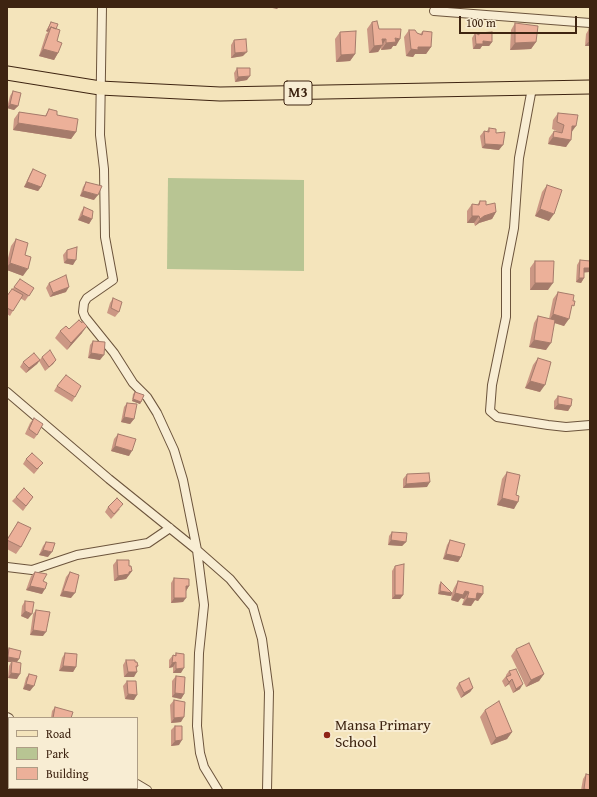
<!DOCTYPE html>
<style>
body{margin:0}
#map{position:relative;width:597px;height:797px;overflow:hidden;background:#f4e4bb;font-family:"Gentium Book Plus",serif}
canvas{display:block}
.frame{position:absolute;inset:0;border:8px solid #3e2411;pointer-events:none}
.legend{position:absolute;left:8px;top:717px;width:130px;height:72px;box-sizing:border-box;background:#f8edd3;border:1px solid #ae9d85;margin:0;padding:5px 7px;list-style:none;font-size:12px;color:#3e2411}
.legend li{display:flex;align-items:center;gap:8px;height:20px}
.legend b{width:20px;border:1px solid #ae9d85}
.scale{position:absolute;left:459px;top:16px;width:118px;height:18px;box-sizing:border-box;border:2px solid #3e2411;border-top:0;padding-left:5px;font-size:12px;line-height:14px;white-space:nowrap;color:#3e2411;-webkit-text-stroke:3px #f8edd3;paint-order:stroke}
</style>
<div id="map">
<canvas width="597" height="797"></canvas>
<div class="frame"></div>
<ul class="legend">
<li><b style="height:5px;background:#f4e4bb"></b>Road</li>
<li><b style="height:11px;background:#b8c593"></b>Park</li>
<li><b style="height:11px;background:#ecb099"></b>Building</li>
</ul>
<div class="scale">100 m</div>
</div>
<script>
const context = document.querySelector('canvas').getContext('2d');
context.lineJoin = 'round';
function fill(path, color) { context.fillStyle = color; context.fill(path, 'evenodd'); }
const shape = rows => new Path2D(rows.map(r => 'M' + r).join(''));
function strokePath(path, color, width, dash) { context.strokeStyle = color; context.lineWidth = width; context.lineCap = dash ? 'butt' : 'round'; context.setLineDash(dash || []); context.stroke(path); }
function label(font, color, halo, rows, align = 'center') {
  context.font = font + ' "Gentium Book Plus",serif'; context.lineWidth = 4; context.setLineDash([]); context.textBaseline = 'middle'; context.strokeStyle = halo; context.fillStyle = color; for (const [text, x, y, turn = 0] of rows) {
    context.save(); context.translate(x, y); context.rotate((+turn || 0) * Math.PI / 180); context.textAlign = isNaN(turn) ? turn : align; if (halo) context.strokeText(text, 0, 0); context.fillText(text, 0, 0); context.restore();
  }
}
const green = shape([
 [168,178,304,180,304,271,167,269]
]);
const street = shape([
 [102,7,100,135,104,169,105,237,113,280,87,298,84,303,83,312,85,317,114,353,133,383,147,397,157,413,174,450,183,480,197,550,204,605,199,653,197,726,200,753,204,767,218,790],
 [434,11,590,23],
 [532,88,519,158,514,228,506,269,506,317,492,385,490,411,497,417,548,425,566,427,590,425],
 [7,392,109,479,197,550,230,579,253,607,262,639,269,692,267,790],
 [7,567,32,570,77,555,148,543,170,528],
 [7,717,9,718],
 [137,784,147,790]
]);
const primary = shape([
 [7,73,100,88,220,94,590,87]
]);
const wall = shape([
 [51,22,56,29,58,53,54,60,39,56,46,34,48,32,46,31],
 [372,22,396,46,393,46,391,49,381,50,381,48,378,52,369,53,367,29],
 [515,23,536,42,531,49,510,50,511,30],
 [589,29,590,46,585,46,586,34],
 [409,30,420,34,423,31,431,47,426,54,415,54,413,57,406,56,404,37],
 [340,32,355,54,350,61,336,62,335,39],
 [475,33,478,34,479,33,492,42,489,46,482,46,480,49,473,49,472,38],
 [234,40,243,56,231,58,231,45],
 [237,68,247,80,235,82,234,73],
 [13,91,18,106,14,110,7,108,10,96],
 [49,109,57,115,76,132,71,139,13,130,14,119,19,112,45,116],
 [558,113,572,132,566,147,548,144,549,138,554,131,559,132,552,129,553,120],
 [489,128,496,133,499,150,482,148,480,136,484,131,487,131],
 [33,169,41,187,38,191,24,187,30,174],
 [86,182,94,200,80,196,83,187],
 [547,185,549,221,535,216,542,192],
 [480,201,486,205,496,212,492,219,479,223,475,226,474,223,467,223,467,211,472,204,477,205],
 [84,207,92,219,89,224,78,220,81,212],
 [16,239,23,276,7,270,7,262,11,246],
 [67,250,73,265,64,263,63,255],
 [580,260,590,261,590,272,584,272,584,278,581,283,576,282,577,265],
 [535,261,548,290,530,290,530,268],
 [49,283,66,292,50,297,46,288],
 [14,287,34,288,25,301,20,298,10,316,7,314,7,296],
 [558,292,571,311,564,326,554,323,546,350,529,347,534,323,538,316,549,319,553,299],
 [113,298,119,312,115,317,107,313,110,303],
 [81,323,82,333,67,350,55,338,60,331,69,329],
 [93,341,100,360,88,358,90,345],
 [42,357,56,360,53,364,45,371,39,361],
 [538,358,540,392,525,388,533,365],
 [40,360,37,364,26,373,20,367,23,362],
 [57,386,75,397,72,402,54,391],
 [135,392,141,402,140,404,132,401,133,394],
 [558,396,571,406,568,411,554,409,554,401],
 [127,403,134,419,130,424,121,422,124,407],
 [34,418,37,435,34,439,25,434,30,423],
 [118,434,129,456,111,451,114,439],
 [26,459,39,468,34,474,23,464],
 [507,472,516,495,514,509,497,505,502,479],
 [407,474,427,487,403,488,403,479],
 [16,497,33,497,23,511,12,501],
 [108,507,120,509,111,519,105,512],
 [18,522,21,547,16,554,7,549,7,539],
 [392,532,406,542,402,546,388,545,389,536],
 [450,540,461,557,458,562,443,559,447,545],
 [46,542,48,557,39,555,43,546],
 [117,560,132,571,126,579,114,581,113,565],
 [395,566,403,595,400,599,392,599,392,571],
 [35,572,43,581,42,594,26,590,31,576],
 [70,572,71,598,60,596,66,577],
 [174,578,189,586,186,591,183,602,171,603,171,583],
 [458,581,483,594,478,601,475,600,471,606,462,605,464,599,461,598,458,602,451,600,452,594,451,596,438,594,439,585,441,582,452,593,454,588],
 [25,601,28,619,21,616,22,606],
 [36,610,43,636,30,635,33,614],
 [9,648,19,659,17,662,17,679,8,678,9,666,11,662,7,662,7,651],
 [516,649,544,674,539,681,526,687,511,656],
 [65,653,76,667,73,672,59,671,62,658],
 [176,653,181,673,173,673,173,667,169,668,169,660,173,655,175,655],
 [126,660,135,662,138,666,136,669,134,677,124,677,123,665],
 [509,671,520,689,513,693,509,684,505,687,502,681,506,676,506,675],
 [29,674,30,691,23,689,26,678],
 [176,676,184,694,181,699,172,697,172,681],
 [127,681,134,700,125,699,123,686],
 [459,683,473,688,470,692,461,698,456,688],
 [174,700,181,722,171,723,170,705],
 [55,707,71,718,51,718,52,711],
 [485,710,512,732,507,739,491,745,480,717],
 [175,726,179,745,171,746,171,730],
 [586,774,590,790,581,790,583,779],
 [34,788,42,788,41,790,38,790]
]);
const shadedWall = shape([
 [268,7,279,7,277,9],
 [48,29,50,29,48,32,46,31],
 [395,38,400,39,396,46,393,46,391,49,381,50,386,43],
 [382,39,386,39,378,52,369,53,374,46],
 [483,41,492,42,489,46,482,46,480,49,473,49,476,44],
 [589,41,590,41,590,46,585,46],
 [536,42,531,49,510,50,515,43],
 [418,47,431,47,426,54,415,54,413,57,406,56,411,49],
 [43,49,58,53,54,60,39,56],
 [247,52,243,56,231,58,235,53],
 [355,54,350,61,336,62,341,55],
 [250,76,247,80,235,82,238,77],
 [10,104,18,106,14,110,7,108],
 [18,123,76,132,71,139,13,130],
 [572,126,576,126,571,133],
 [553,137,571,140,566,147,548,144],
 [485,144,503,145,499,150,482,148],
 [27,182,41,187,38,191,24,187],
 [83,191,98,195,94,200,80,196],
 [540,209,554,214,549,221,535,216],
 [496,212,492,219,479,223,475,226,480,219,484,216],
 [82,215,92,219,89,224,78,220],
 [472,216,479,216,474,223,467,223],
 [67,259,76,260,73,265,64,263],
 [10,263,28,269,23,276,7,270,7,267],
 [584,268,590,268,590,272,580,273],
 [579,278,584,278,581,283,576,282],
 [535,283,553,283,548,290,530,290],
 [69,287,66,292,50,297,53,293],
 [553,314,569,319,564,326,549,321],
 [87,326,82,333,67,350,71,343],
 [534,340,551,343,546,350,529,347],
 [91,353,104,355,100,360,88,358],
 [40,360,37,364,26,373,29,368],
 [56,360,53,364,45,371],
 [530,381,545,385,540,392,525,388],
 [133,399,141,402,140,404,132,401],
 [558,404,571,406,568,411,554,409],
 [124,417,134,419,130,424,121,422],
 [115,446,132,451,129,456,111,451],
 [430,482,427,487,403,488,406,484],
 [502,498,518,502,514,509,497,505],
 [391,540,406,542,402,546,388,545],
 [43,550,52,552,48,557,39,555],
 [446,554,461,557,458,562,443,559],
 [132,571,126,579,114,581,118,576],
 [30,586,45,589,42,594,26,590],
 [186,586,189,586,186,591],
 [63,591,75,593,71,598,60,596],
 [440,591,452,593,451,596,438,594],
 [465,591,469,592,464,599,461,598,458,602,451,600,455,593],
 [477,593,483,594,478,601,475,600,471,606,462,605,467,598],
 [395,595,403,595,400,599,392,599],
 [174,598,186,598,183,602,171,603],
 [25,611,32,614,28,619,21,616],
 [33,630,46,632,43,636,30,635],
 [8,657,19,659,16,663,12,661,11,662,7,662,7,658],
 [176,662,173,667,169,668,172,663],
 [63,666,76,667,73,672,59,671],
 [184,668,181,673,173,673,176,669],
 [128,672,137,672,134,677,124,677],
 [11,673,20,674,17,679,8,678],
 [544,674,539,681,526,687,531,680],
 [512,679,509,684,505,687,509,682],
 [26,684,34,686,30,691,23,689],
 [523,684,520,689,513,693,516,689],
 [473,688,470,692,461,698,464,693],
 [175,693,184,694,181,699,172,697],
 [128,694,137,695,134,700,125,699],
 [184,717,181,722,171,723,174,718],
 [512,732,507,739,491,745,496,738],
 [182,740,179,745,171,746,175,741],
 [74,788,89,790,72,790]
]);
const building = shape([
 [377,21,379,29,401,29,400,39,395,38,396,42,386,43,386,39,382,39,383,45,374,46,372,22,377,21],
 [51,22,58,24,56,29,51,27,50,29,48,29,51,22],
 [515,23,538,26,536,42,515,43,515,23],
 [51,27,60,30,57,41,62,43,58,53,43,49,51,27],
 [589,29,590,30,590,41,589,41,589,29],
 [409,30,415,30,417,33,422,35,423,31,432,32,431,47,418,47,418,50,411,49,409,30],
 [356,31,355,54,341,55,340,32,356,31],
 [492,32,492,42,483,41,483,44,476,44,475,33,479,35,479,33,492,32],
 [246,39,247,52,235,53,234,40,246,39],
 [237,68,250,68,250,76,238,77,237,68],
 [13,91,21,93,18,106,10,104,13,91],
 [49,109,57,111,57,115,78,119,76,132,18,123,19,112,46,116,49,109],
 [558,113,578,115,576,126,572,126,571,140,553,137,554,131,562,133,564,125,557,122,558,113],
 [489,128,496,129,496,133,505,132,503,145,485,144,484,131,489,132,489,128],
 [33,169,46,175,41,187,27,182,33,169],
 [86,182,102,186,98,195,83,191,86,182],
 [547,185,562,190,554,214,540,209,547,185],
 [480,201,486,201,486,205,495,203,496,212,484,216,480,219,479,216,472,216,472,204,479,205,480,201],
 [84,207,93,211,92,219,82,215,84,207],
 [16,239,28,243,25,255,31,257,28,269,10,263,16,239],
 [77,247,76,260,67,259,67,250,77,247],
 [580,260,590,261,590,268,584,268,584,278,579,278,580,260],
 [535,261,554,261,553,283,535,283,535,261],
 [66,275,69,287,53,293,49,283,66,275],
 [20,279,34,288,29,296,14,287,20,279],
 [12,289,23,295,13,311,7,308,7,296,12,289],
 [558,292,574,295,573,301,575,301,574,306,572,305,569,319,553,314,558,292],
 [113,298,122,302,119,312,111,308,113,298],
 [538,316,555,320,551,343,534,340,538,316],
 [79,320,82,323,82,321,87,326,71,343,60,331,66,326,69,329,79,320],
 [93,341,105,342,104,355,91,353,93,341],
 [50,350,56,360,49,367,42,357,50,350],
 [34,353,40,360,29,368,23,362,34,353],
 [538,358,551,362,545,385,530,381,538,358],
 [66,375,81,386,75,397,57,386,66,375],
 [135,392,144,395,141,402,133,399,135,392],
 [558,396,572,399,571,406,558,404,558,396],
 [127,403,137,404,134,419,124,417,127,403],
 [34,418,43,424,37,435,29,429,34,418],
 [118,434,136,439,132,451,115,446,118,434],
 [32,453,43,463,37,469,26,459,32,453],
 [507,472,520,475,516,495,519,496,518,502,502,498,507,472],
 [429,473,430,482,406,484,407,474,429,473],
 [24,488,33,497,26,506,16,497,24,488],
 [117,498,123,504,114,514,108,507,117,498],
 [18,522,31,528,21,547,7,540,18,522],
 [392,532,407,533,406,542,391,540,392,532],
 [450,540,465,544,461,557,446,554,450,540],
 [46,542,55,543,52,552,43,550,46,542],
 [117,560,129,560,129,566,131,566,132,571,129,572,129,574,118,576,117,560],
 [404,564,403,595,395,595,395,566,404,564],
 [35,572,47,574,43,581,47,583,45,589,30,586,35,572],
 [70,572,79,575,75,593,63,591,70,572],
 [174,578,189,579,189,586,186,586,186,598,174,598,174,578],
 [458,581,483,586,483,594,477,593,476,599,467,598,469,592,465,591,463,595,455,593,458,581],
 [441,582,452,593,440,591,441,582],
 [25,601,34,602,32,614,25,611,25,601],
 [36,610,50,612,46,632,33,630,36,610],
 [529,643,544,674,531,680,516,649,529,643],
 [9,648,21,651,19,659,8,657,9,648],
 [65,653,77,654,76,667,63,666,65,653],
 [176,653,184,654,184,668,176,669,176,662,172,663,173,655,176,656,176,653],
 [126,660,135,660,135,662,137,662,138,666,136,666,137,672,128,672,126,660],
 [12,661,21,663,20,674,11,673,12,661],
 [516,669,523,684,516,689,512,679,509,682,506,677,511,675,509,671,516,669],
 [29,674,37,676,34,686,26,684,29,674],
 [176,676,185,677,184,694,175,693,176,676],
 [469,678,473,688,464,693,459,683,469,678],
 [127,681,136,681,137,695,128,694,127,681],
 [174,700,185,702,184,717,174,718,174,700],
 [499,701,512,732,496,738,485,710,499,701],
 [55,707,73,712,71,718,53,718,55,707],
 [175,726,182,726,182,740,175,741,175,726],
 [586,774,590,775,590,790,584,789,586,774],
 [76,788,89,788,89,790,76,788]
]);
const markers = [
 [327,735,4,"#8f2418"]
];
const shields = [
 [298,93,28]
];
const shieldNames = [
 ["M3",298,93]
];
const poiNames = [
 ["Mansa Primary",335,726],
 ["School",335,743]
];
fill(green, '#b8c593');
strokePath(street, '#6c543c', 10);
strokePath(primary, '#3e2411', 15);
strokePath(street, '#f8edd3', 8);
strokePath(primary, '#f4e4bb', 13);
fill(wall, '#cb9784');
fill(shadedWall, '#a57b6b');
fill(building, '#ecb099');
strokePath(building, '#a57b6b', 1);
for (const [x, y, r, color] of markers) { const dot = new Path2D(); dot.arc(x, y, r, 0, 2 * Math.PI); context.fillStyle = color; context.fill(dot); strokePath(dot, '#f8edd3', 1.5); }
for (const [x, y, w] of shields) { const box = new Path2D(); box.roundRect(x - w / 2, y - 12, w, 24, 3); context.fillStyle = '#f8edd3'; context.fill(box); strokePath(box, '#3e2411', 1); }
label('bold 14px', '#3e2411', null, shieldNames);
label('15px', '#3e2411', '#f8edd3', poiNames, 'left');
</script>
